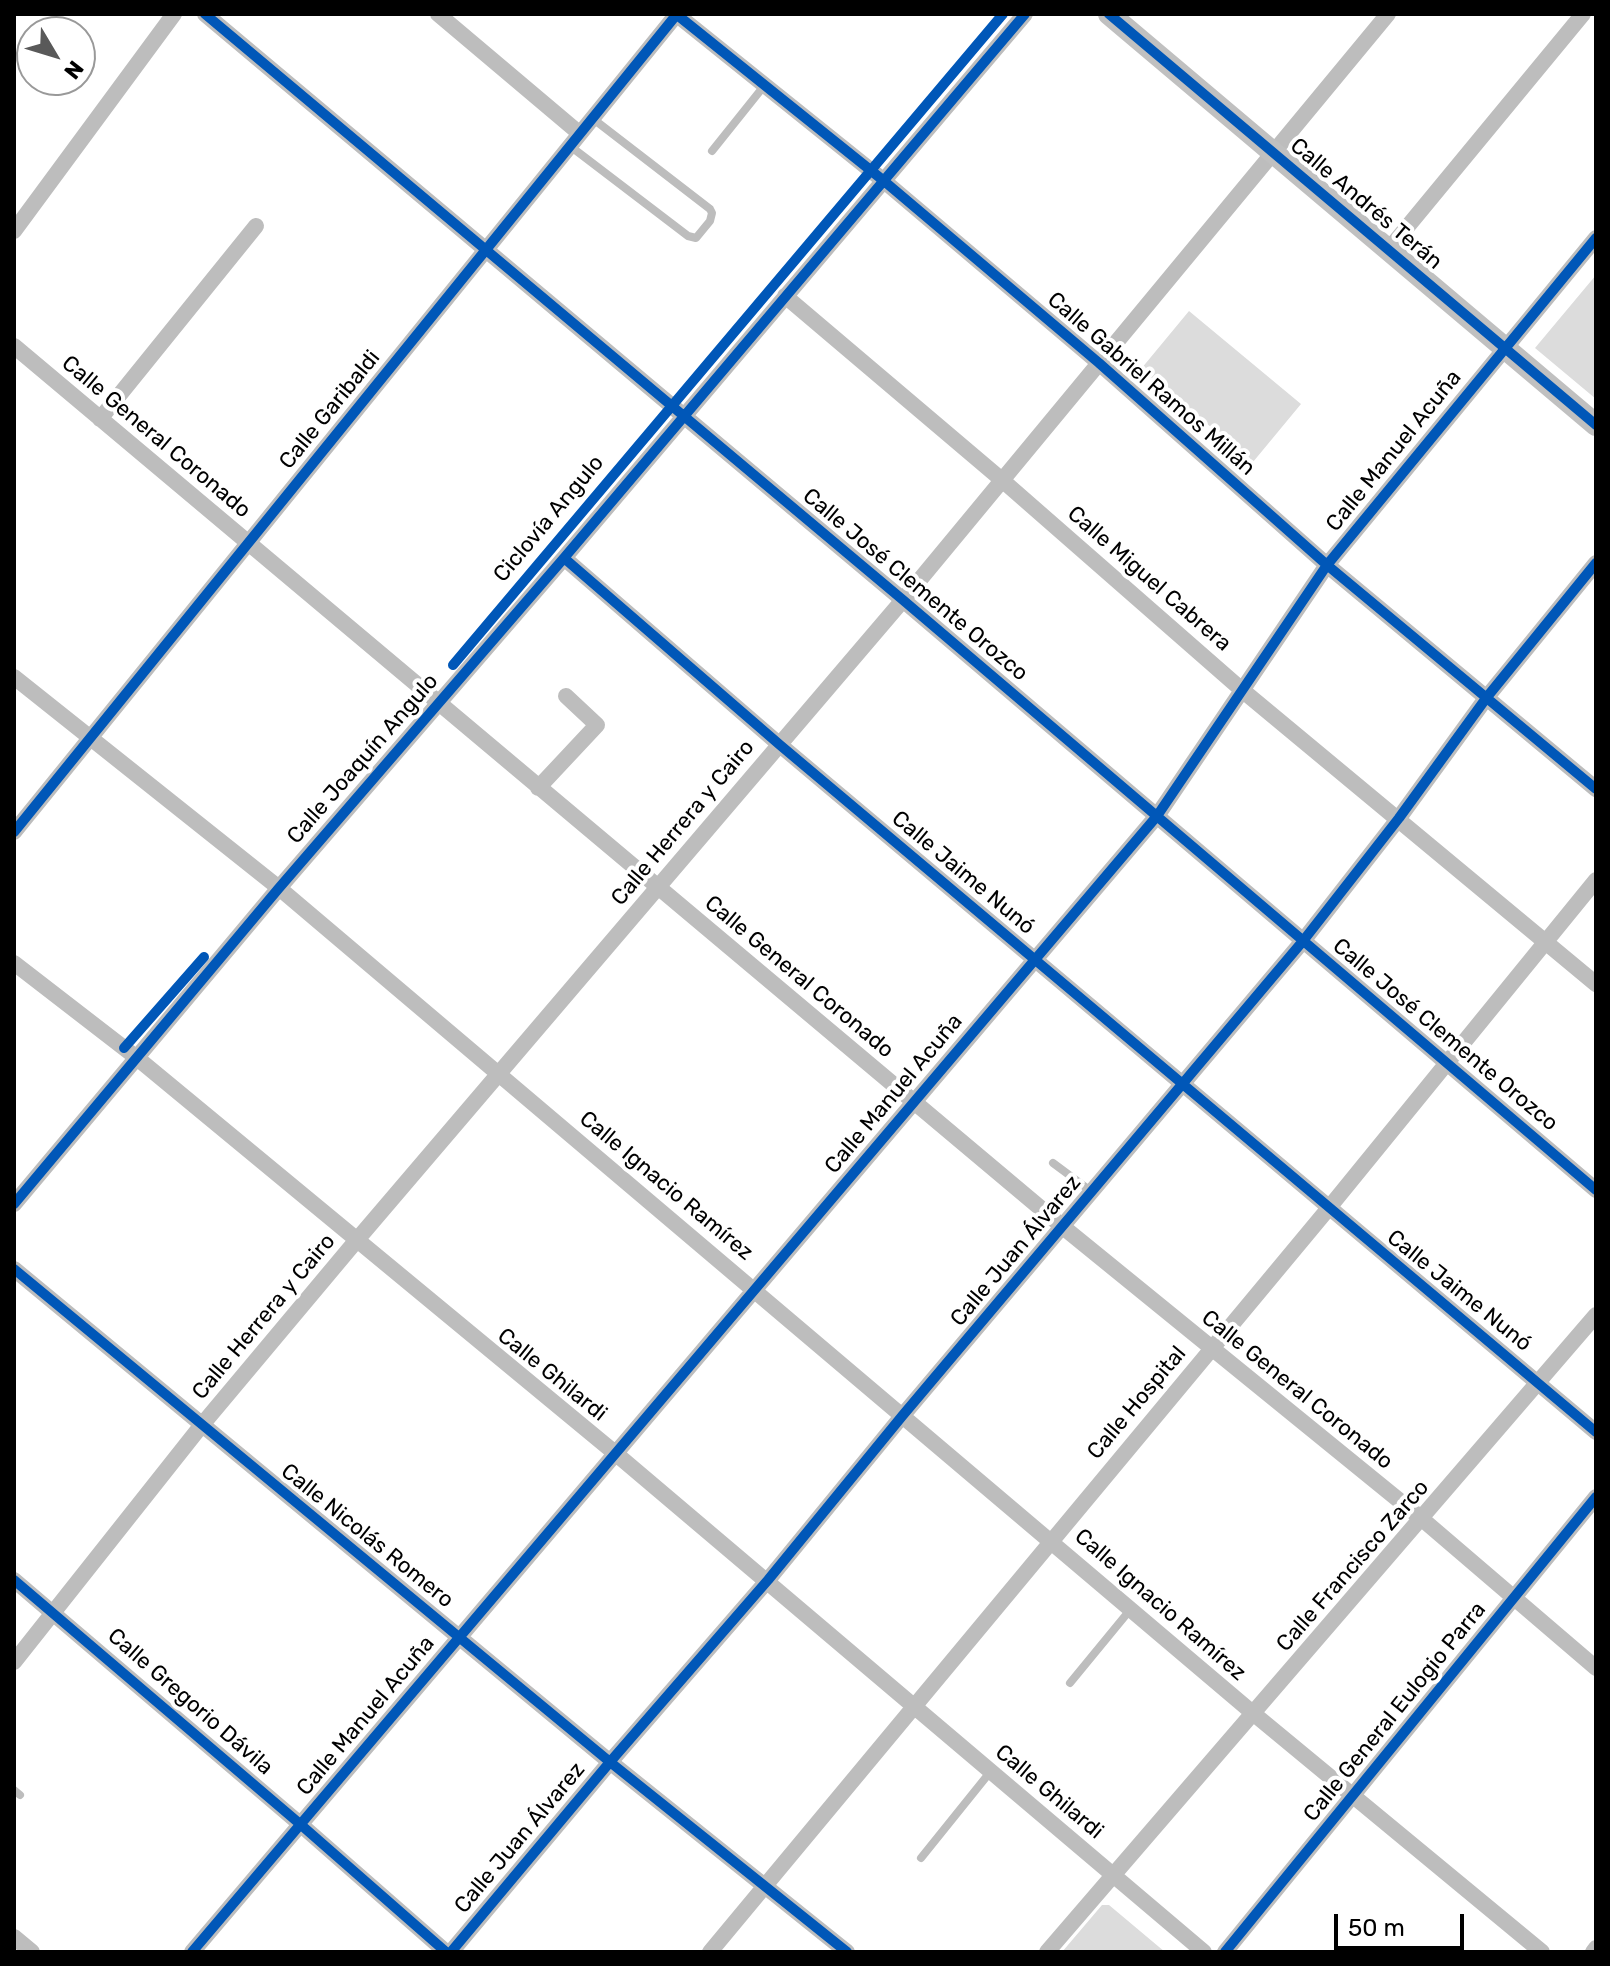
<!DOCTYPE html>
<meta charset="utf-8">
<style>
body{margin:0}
#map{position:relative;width:1610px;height:1966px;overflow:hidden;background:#fff;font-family:Rubik,sans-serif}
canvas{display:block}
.frame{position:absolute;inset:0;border:16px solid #000;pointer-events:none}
.north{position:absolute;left:16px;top:16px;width:80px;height:80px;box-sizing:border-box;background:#fff;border:2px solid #999;border-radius:50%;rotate:128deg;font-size:22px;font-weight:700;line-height:32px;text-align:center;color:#000}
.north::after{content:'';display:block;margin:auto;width:28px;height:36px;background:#595959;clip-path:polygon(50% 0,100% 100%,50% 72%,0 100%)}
.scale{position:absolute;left:1334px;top:1914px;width:130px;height:36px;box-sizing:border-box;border:4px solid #000;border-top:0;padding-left:10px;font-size:24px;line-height:28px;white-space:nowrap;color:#000;-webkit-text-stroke:6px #fff;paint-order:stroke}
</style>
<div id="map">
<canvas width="1610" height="1966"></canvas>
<div class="frame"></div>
<div class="north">N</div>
<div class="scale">50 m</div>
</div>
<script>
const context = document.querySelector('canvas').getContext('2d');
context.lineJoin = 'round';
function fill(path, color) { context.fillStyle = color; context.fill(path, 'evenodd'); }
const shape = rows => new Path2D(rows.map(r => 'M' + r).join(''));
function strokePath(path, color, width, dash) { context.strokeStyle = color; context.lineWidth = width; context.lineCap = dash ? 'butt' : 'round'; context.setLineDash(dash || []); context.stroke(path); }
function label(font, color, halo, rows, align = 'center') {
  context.font = font + ' Rubik,sans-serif'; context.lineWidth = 8; context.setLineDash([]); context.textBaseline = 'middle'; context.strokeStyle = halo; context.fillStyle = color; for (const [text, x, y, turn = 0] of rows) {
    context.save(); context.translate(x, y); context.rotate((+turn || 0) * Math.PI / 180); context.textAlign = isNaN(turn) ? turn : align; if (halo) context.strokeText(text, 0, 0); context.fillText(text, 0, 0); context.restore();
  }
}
const building = shape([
 [1596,275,1596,399,1535,348],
 [1189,311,1301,404,1253,462,1141,369],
 [1102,1905,1109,1905,1165,1952,1062,1952]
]);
const lane = shape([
 [570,146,688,236,696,238,710,221,712,213,710,209,592,118],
 [712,151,764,86],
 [1053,1163,1092,1192],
 [1070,1683,1130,1610],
 [14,1790,20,1795],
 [921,1858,991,1771]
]);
const street = shape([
 [205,14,903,600,1596,1190],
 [438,14,579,133],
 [676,14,884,181,1099,363,1327,565,1596,789],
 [14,231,174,14],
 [1389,249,1583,14],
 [785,296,1002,480,1242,690,1596,984],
 [14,346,1063,1227,1422,1519,1596,1668],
 [100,419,256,226],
 [564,558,780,745,1596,1432],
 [14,677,279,888,1254,1714,1542,1952],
 [538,788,597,725,566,696],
 [14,832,677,14],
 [14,963,137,1058,615,1453,1204,1952],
 [14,1204,279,888,564,558,1025,14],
 [14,1269,610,1762,847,1952],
 [14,1580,300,1824,446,1952],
 [14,1662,201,1426,356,1241,903,600,1388,14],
 [14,1937,32,1952],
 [192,1952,1157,816,1327,565,1596,238],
 [451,1952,610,1762,768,1580,903,1415,1303,941,1399,818,1487,697,1596,563],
 [710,1952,1328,1209,1596,880],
 [1047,1952,1596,1315],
 [1225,1952,1596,1497],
 [1593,1952,1596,1948]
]);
const secondary = shape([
 [1109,14,1596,425]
]);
const cycleway = shape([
 [205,14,903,600,1596,1190],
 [676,14,884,181,1099,363,1327,565,1596,789],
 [1109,14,1596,425],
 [564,558,780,745,1596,1432],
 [453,665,1003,14],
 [14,832,677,14],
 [124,1048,204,957],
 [14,1204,279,888,564,558,1025,14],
 [14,1269,610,1762,847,1952],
 [14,1580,300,1824,446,1952],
 [192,1952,1157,816,1327,565,1596,238],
 [451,1952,610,1762,768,1580,903,1415,1303,941,1399,818,1487,697,1596,563],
 [1225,1952,1596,1497]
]);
const streetNames = [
 ["Calle Andrés Terán",1366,204,40],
 ["Calle Gabriel Ramos Millán",1151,384,41],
 ["Calle Garibaldi",330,410,-51],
 ["Calle General Coronado",156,437,40],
 ["Calle Manuel Acuña",1394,451,-51],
 ["Ciclovía Angulo",549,519,-50],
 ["Calle Miguel Cabrera",1149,579,41],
 ["Calle José Clemente Orozco",915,585,40],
 ["Calle Joaquín Angulo",363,759,-49],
 ["Calle Herrera y Cairo",683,823,-50],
 ["Calle Jaime Nunó",963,873,40],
 ["Calle General Coronado",799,977,40],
 ["Calle José Clemente Orozco",1445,1035,40],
 ["Calle Manuel Acuña",894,1094,-50],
 ["Calle Ignacio Ramírez",666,1186,40],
 ["Calle Juan Álvarez",1016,1251,-50],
 ["Calle Jaime Nunó",1459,1291,39],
 ["Calle Herrera y Cairo",264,1317,-50],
 ["Calle Ghilardi",552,1375,39],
 ["Calle General Coronado",1297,1390,39],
 ["Calle Hospital",1137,1403,-50],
 ["Calle Nicolás Romero",367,1536,39],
 ["Calle Francisco Zarco",1353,1566,-49],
 ["Calle Ignacio Ramírez",1160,1605,41],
 ["Calle Gregorio Dávila",190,1702,41],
 ["Calle General Eulogio Parra",1395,1712,-51],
 ["Calle Manuel Acuña",366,1716,-50],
 ["Calle Ghilardi",1049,1792,40],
 ["Calle Juan Álvarez",520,1838,-50]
];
fill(building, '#dcdcdc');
strokePath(lane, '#bdbdbd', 8);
strokePath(street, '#bdbdbd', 16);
strokePath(secondary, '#c0c0c0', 22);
strokePath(cycleway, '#0057b8', 10);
label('22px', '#000', '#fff', streetNames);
</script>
